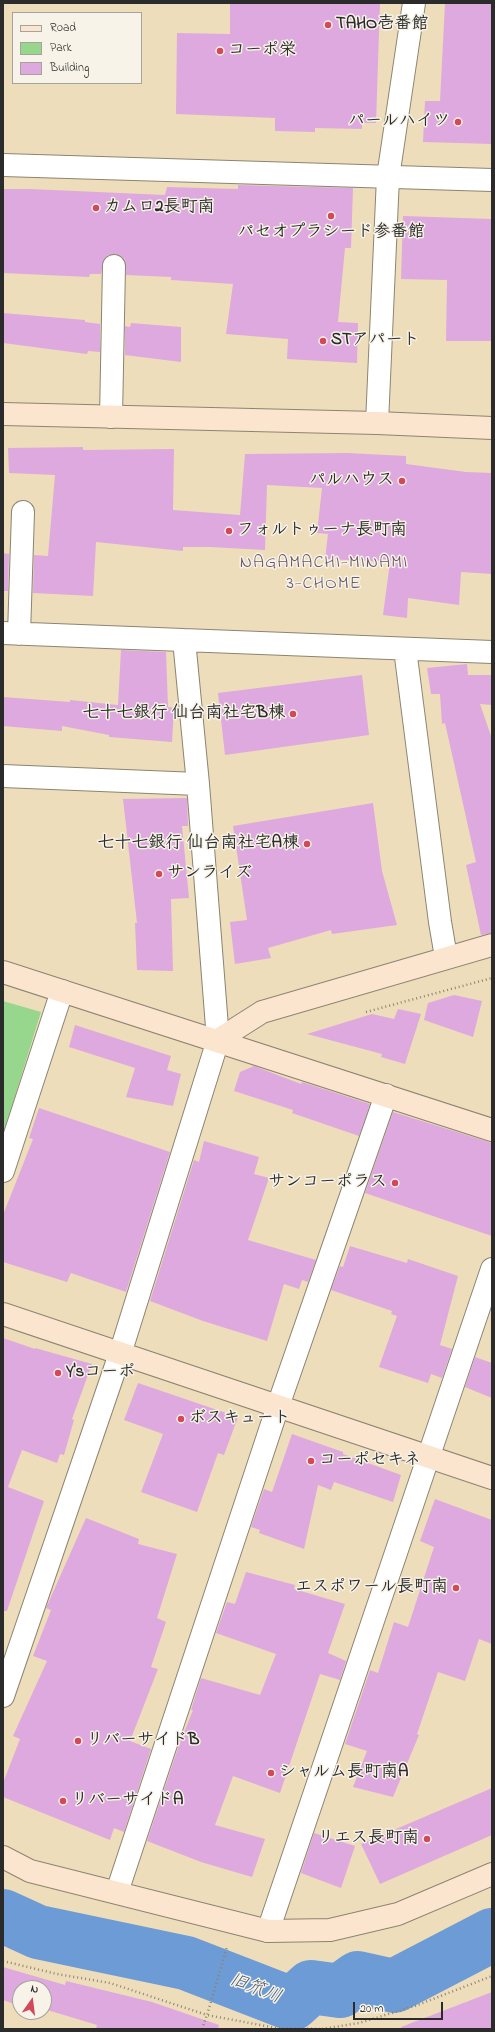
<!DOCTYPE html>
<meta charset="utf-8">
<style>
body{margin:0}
#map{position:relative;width:495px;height:2032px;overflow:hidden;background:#eeddba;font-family:"Indie Flower",sans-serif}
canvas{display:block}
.frame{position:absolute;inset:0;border:4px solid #2b2b2b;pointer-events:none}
.legend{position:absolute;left:12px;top:12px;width:130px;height:72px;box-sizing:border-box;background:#f7f3e8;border:1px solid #a5a39c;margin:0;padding:5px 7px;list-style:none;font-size:12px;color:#2b2b2b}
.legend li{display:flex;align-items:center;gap:8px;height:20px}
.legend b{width:20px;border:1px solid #a5a39c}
.north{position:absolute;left:12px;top:1980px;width:40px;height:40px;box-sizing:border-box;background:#f7f3e8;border:1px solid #a5a39c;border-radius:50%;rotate:14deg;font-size:11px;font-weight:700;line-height:16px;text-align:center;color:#2b2b2b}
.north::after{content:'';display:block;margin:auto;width:14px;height:18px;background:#d1495b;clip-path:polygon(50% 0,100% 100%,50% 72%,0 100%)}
.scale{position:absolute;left:353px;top:2002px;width:90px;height:18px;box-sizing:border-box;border:2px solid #2b2b2b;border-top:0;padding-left:5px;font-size:12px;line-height:14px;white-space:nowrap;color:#2b2b2b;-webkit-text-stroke:3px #f7f3e8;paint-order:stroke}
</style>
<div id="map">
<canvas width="495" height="2032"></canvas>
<div class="frame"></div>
<ul class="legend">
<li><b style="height:5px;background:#fbe5cf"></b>Road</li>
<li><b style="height:11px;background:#97d78d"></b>Park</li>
<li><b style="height:11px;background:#dea9de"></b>Building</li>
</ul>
<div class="north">N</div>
<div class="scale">20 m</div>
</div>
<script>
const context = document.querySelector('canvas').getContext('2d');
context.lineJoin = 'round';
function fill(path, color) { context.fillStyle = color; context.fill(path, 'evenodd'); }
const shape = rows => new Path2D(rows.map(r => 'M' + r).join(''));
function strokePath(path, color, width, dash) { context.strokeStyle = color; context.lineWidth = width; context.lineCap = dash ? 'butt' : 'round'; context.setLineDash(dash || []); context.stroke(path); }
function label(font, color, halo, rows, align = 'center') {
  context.font = font + ' "Indie Flower","Klee One",sans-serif'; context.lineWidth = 3; context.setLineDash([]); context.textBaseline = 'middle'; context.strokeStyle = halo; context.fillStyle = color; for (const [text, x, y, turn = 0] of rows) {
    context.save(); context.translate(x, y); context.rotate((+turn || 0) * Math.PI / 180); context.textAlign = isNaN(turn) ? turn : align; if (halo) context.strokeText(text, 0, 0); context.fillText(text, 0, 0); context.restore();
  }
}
const green = shape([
 [3,1001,41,1012,3,1135]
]);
const river = shape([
 [3,1916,38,1932,186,1963,292,2004,311,1987,340,1991,358,1978,394,1986,492,1935]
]);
const building = shape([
 [230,3,380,3,376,123,362,123,362,129,315,128,315,132,275,131,275,118,176,114,177,33,230,34],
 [445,3,492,3,492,144,423,142,425,101,440,101],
 [238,185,353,188,351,248,345,248,338,322,358,323,357,363,287,359,288,339,226,334,233,284,171,280,171,277,126,275,125,260,121,256,115,254,108,255,104,259,101,274,90,274,89,277,3,273,3,189,30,189,165,195,167,187,238,189],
 [403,216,492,219,492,341,446,341,447,280,401,279],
 [3,313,85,320,85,322,100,324,100,352,88,351,87,354,3,343],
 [131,323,181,327,181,362,125,355,125,326,130,327],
 [83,447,83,450,174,449,173,510,240,515,245,454,347,453,406,456,406,464,466,472,492,473,492,574,461,572,459,605,408,598,407,618,383,615,390,562,325,559,328,534,317,533,322,488,267,485,265,550,210,547,183,547,183,551,96,542,93,596,33,593,34,555,48,556,55,475,9,473,8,448],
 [3,553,9,554,8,591,3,591],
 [121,650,166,652,168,707,174,708,172,742,109,737,109,735,62,726,62,731,3,726,3,697,70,702,70,700,118,705],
 [467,664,468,675,492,675,492,705,480,704,492,739,492,933,481,935,466,865,476,862,445,723,442,724,440,694,431,694,427,668],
 [362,675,369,735,225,755,218,693],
 [187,798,188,826,182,826,189,898,171,899,173,971,137,970,135,923,137,923,123,799],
 [373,803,382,871,397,925,332,934,331,930,268,948,271,958,235,964,230,922,247,920,233,826],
 [454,995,482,1001,473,1037,424,1020,428,1003],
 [398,1009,421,1014,405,1064,381,1057,382,1054,307,1034,372,1014,394,1019],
 [75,1025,171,1056,167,1070,181,1074,173,1106,126,1097,135,1068,69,1047],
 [254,1066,301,1084,302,1082,370,1104,359,1136,292,1113,293,1110,234,1091,240,1072],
 [39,1108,170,1152,126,1292,71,1273,67,1282,3,1262,3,1215,33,1139,29,1138],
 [393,1112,492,1143,492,1236,365,1193],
 [204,1141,259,1157,254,1174,269,1178,248,1240,316,1260,308,1282,302,1280,299,1289,284,1284,267,1341,203,1321,150,1301,194,1160,199,1162],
 [350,1246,407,1263,408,1259,458,1276,440,1345,452,1349,442,1378,431,1374,428,1383,379,1367,397,1316,391,1314,392,1311,331,1290,340,1266,343,1267],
 [3,1338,35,1349,35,1348,92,1364,72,1419,74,1420,64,1455,60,1454,57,1463,22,1450,8,1487,44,1501,7,1611,3,1611],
 [475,1357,492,1363,492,1398,465,1387],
 [138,1383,238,1417,224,1455,218,1453,197,1512,141,1492,163,1434,124,1420],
 [292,1434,343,1452,343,1454,401,1475,393,1502,334,1482,331,1490,318,1485,304,1549,259,1533,260,1530,251,1527,252,1524,264,1489,272,1492],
 [435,1499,492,1520,492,1644,479,1639,465,1681,438,1672,417,1734,419,1735,393,1797,353,1787,367,1751,345,1744,370,1670,378,1673,394,1622,408,1627,434,1547,420,1541],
 [86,1518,139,1539,138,1544,177,1554,157,1618,166,1622,151,1667,158,1669,130,1741,151,1749,124,1832,114,1828,110,1840,3,1797,3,1783,20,1739,13,1736,47,1661,33,1656,51,1610,46,1608],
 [246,1572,295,1585,294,1589,345,1604,328,1653,346,1661,340,1680,320,1674,280,1793,233,1776,215,1825,265,1839,252,1877,201,1862,147,1841,179,1745,193,1710,191,1710,201,1678,260,1695,276,1654,216,1633,227,1602,235,1604],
 [492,1788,492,1835,380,1884,361,1844],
 [314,1833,355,1846,341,1888,301,1873],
 [3,1967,65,1985,66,1981,152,2002,219,2025,218,2029,96,2029,97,2025,44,2009,44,1988,20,1988,20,2006,3,2000],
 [492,1992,492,2029,402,2029,401,2027]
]);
const path = shape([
 [366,1012,492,978],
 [3,1961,57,1974,110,1983,207,2015,227,1947],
 [202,2029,207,2015,276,2028,321,2029],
 [322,2029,359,2023,415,2006,492,1976]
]);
const street = shape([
 [3,165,492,180],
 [111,417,114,266],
 [377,423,388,177,414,3],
 [3,633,492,652],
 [19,634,23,512],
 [405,649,440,922,446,957],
 [3,776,198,784],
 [3,1171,62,991],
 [3,1696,120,1354,218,1040,198,784,184,640],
 [117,1892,278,1406,386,1095],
 [268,1931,492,1269]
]);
const secondary = shape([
 [3,414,377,423,492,428],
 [3,972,492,1130],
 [218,1040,262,1012,492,945],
 [3,1314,492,1478],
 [3,1857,30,1871,268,1931,330,1930,398,1914,492,1874]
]);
const markers = [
 [328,25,4,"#d1495b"],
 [220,51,4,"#d1495b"],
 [458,122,4,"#d1495b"],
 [96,208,4,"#d1495b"],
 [331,216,4,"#d1495b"],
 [323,341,4,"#d1495b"],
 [402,481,4,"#d1495b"],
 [229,531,4,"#d1495b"],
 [293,714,4,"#d1495b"],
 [307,844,4,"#d1495b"],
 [159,874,4,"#d1495b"],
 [395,1183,4,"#d1495b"],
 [58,1373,4,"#d1495b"],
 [181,1419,4,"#d1495b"],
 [311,1461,4,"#d1495b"],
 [456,1588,4,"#d1495b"],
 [78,1741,4,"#d1495b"],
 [271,1773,4,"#d1495b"],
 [63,1801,4,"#d1495b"],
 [427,1839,4,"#d1495b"]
];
const poiNames = [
 ["TAHO壱番館",336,25],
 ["コーポ栄",228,51],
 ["パールハイツ",450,122,"right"],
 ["カムロ2長町南",104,208],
 ["パセオプラシード参番館",331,233,"center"],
 ["STアパート",331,341],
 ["パルハウス",394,481,"right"],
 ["フォルトゥーナ長町南",237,531],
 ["七十七銀行 仙台南社宅B棟",285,714,"right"],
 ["七十七銀行 仙台南社宅A棟",299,844,"right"],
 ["サンライズ",167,874],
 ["サンコーポラス",387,1183,"right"],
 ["Y'sコーポ",66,1373],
 ["ボスキュート",189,1419],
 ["コーポセキネ",319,1461],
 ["エスポワール長町南",448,1588,"right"],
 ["リバーサイドB",86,1741],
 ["シャルム長町南A",279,1773],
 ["リバーサイドA",71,1801],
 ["リエス長町南",419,1839,"right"]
];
const neighbourhoodNames = [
 ["NAGAMACHI-MINAMI",324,564],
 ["3-CHOME",324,585]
];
const waterNames = [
 ["旧笊川",255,1990,21]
];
fill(green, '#97d78d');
strokePath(river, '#6c9bd5', 54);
fill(building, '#dea9de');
strokePath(street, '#8c8472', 24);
strokePath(secondary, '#8c8472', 24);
strokePath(path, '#8c8472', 2.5, [1, 3]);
strokePath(street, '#fff', 22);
strokePath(secondary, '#fbe5cf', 22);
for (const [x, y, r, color] of markers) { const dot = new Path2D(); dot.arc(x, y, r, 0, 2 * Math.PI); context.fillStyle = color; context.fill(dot); strokePath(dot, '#f7f3e8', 1.5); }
label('bold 17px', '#2b2b2b', '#f7f3e8', poiNames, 'left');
context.letterSpacing = '1px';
label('18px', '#6a576a', '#f7f3e8', neighbourhoodNames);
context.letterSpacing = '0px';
label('italic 18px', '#45586f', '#f7f3e8', waterNames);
</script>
